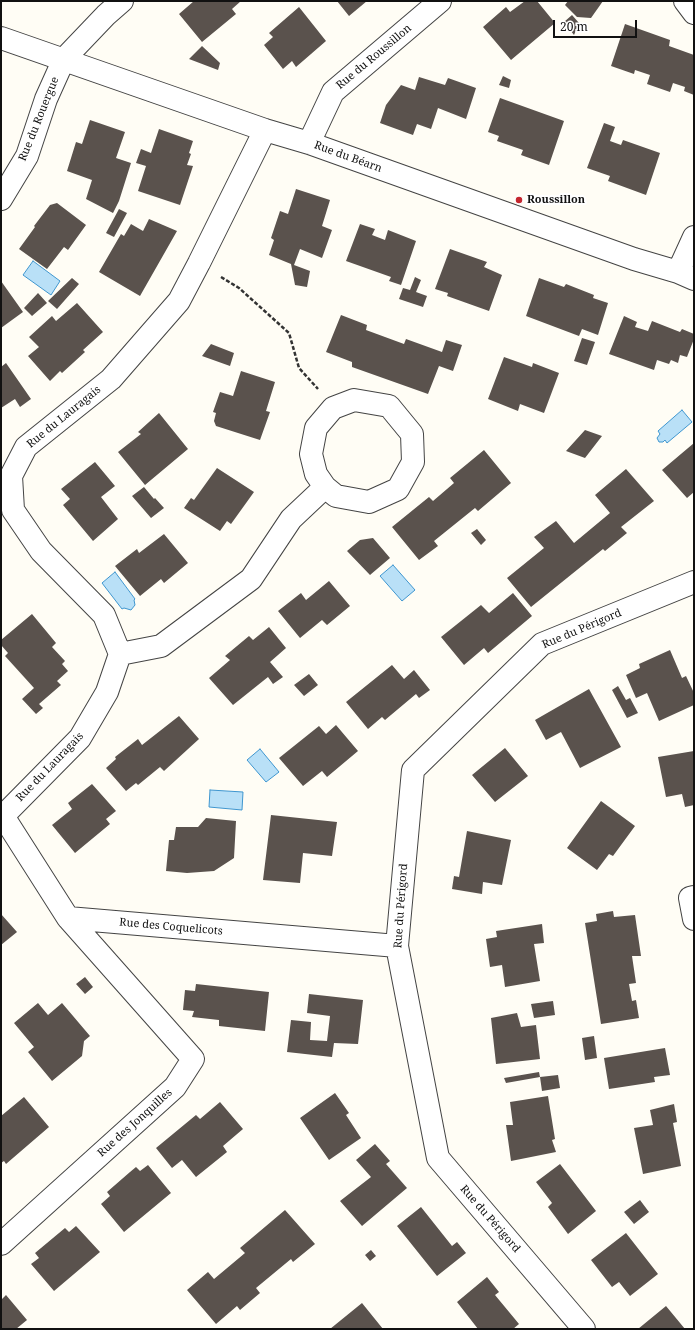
<!DOCTYPE html>
<meta charset="utf-8">
<style>
body{margin:0}
#map{position:relative;width:695px;height:1330px;overflow:hidden;background:#fffdf5;font-family:"Noto Serif",serif}
canvas{display:block}
.frame{position:absolute;inset:0;border:2px solid #111;pointer-events:none}
.scale{position:absolute;left:553px;top:20px;width:84px;height:18px;box-sizing:border-box;border:2px solid #111;border-top:0;padding-left:5px;font-size:12px;line-height:14px;white-space:nowrap;color:#111;-webkit-text-stroke:3px #fff;paint-order:stroke}
</style>
<div id="map">
<canvas width="695" height="1330"></canvas>
<div class="frame"></div>
<div class="scale">20 m</div>
</div>
<script>
const context = document.querySelector('canvas').getContext('2d');
context.lineJoin = 'round';
function fill(path, color) { context.fillStyle = color; context.fill(path, 'evenodd'); }
const shape = rows => new Path2D(rows.map(r => 'M' + r).join(''));
function strokePath(path, color, width, dash) { context.strokeStyle = color; context.lineWidth = width; context.lineCap = dash ? 'butt' : 'round'; context.setLineDash(dash || []); context.stroke(path); }
function label(font, color, halo, rows, align = 'center') {
  context.font = font + ' "Noto Serif",serif'; context.lineWidth = 4; context.setLineDash([]); context.textBaseline = 'middle'; context.strokeStyle = halo; context.fillStyle = color; for (const [text, x, y, turn = 0] of rows) {
    context.save(); context.translate(x, y); context.rotate((+turn || 0) * Math.PI / 180); context.textAlign = isNaN(turn) ? turn : align; if (halo) context.strokeText(text, 0, 0); context.fillText(text, 0, 0); context.restore();
  }
}
const water = shape([
 [33,261,60,281,51,295,23,275,33,261],
 [682,410,692,422,667,443,665,440,663,442,659,442,657,438,660,434,658,431,682,410],
 [393,565,415,590,402,601,380,576,393,565],
 [115,572,135,599,134,600,135,605,131,610,124,608,122,609,102,583,115,572],
 [260,749,279,772,266,782,247,760,260,749],
 [210,790,243,792,242,810,209,807,210,790]
]);
const building = shape([
 [194,1,241,1,232,9,236,14,202,42,179,14],
 [337,1,367,1,349,16],
 [525,1,537,1,555,23,511,60,483,27,506,7,510,12],
 [568,1,603,1,591,18,577,17,565,5],
 [299,7,326,41,296,67,292,61,283,69,264,45,273,37,269,33],
 [572,15,579,23,574,35,564,22],
 [625,24,670,40,669,46,694,55,694,95,684,91,685,87,673,83,670,92,647,84,650,75,635,70,634,74,611,66],
 [202,46,220,63,218,70,189,59],
 [503,76,511,80,509,88,499,85],
 [419,77,445,85,448,78,476,88,466,119,438,108,431,129,417,124,413,135,380,123,386,105,401,85,415,90],
 [500,98,564,121,549,165,521,155,523,150,497,141,499,136,488,132],
 [90,120,125,132,116,158,131,163,119,201,113,213,86,199,92,180,67,171,76,142,82,144],
 [604,123,615,127,610,141,621,145,623,140,660,153,646,195,608,181,610,176,587,168],
 [159,129,193,141,189,153,191,154,187,165,193,166,180,205,138,191,146,166,136,163,141,149,151,153],
 [296,189,330,200,322,226,332,230,322,258,300,249,294,265,310,271,307,287,295,285,291,264,269,255,274,240,271,238,280,211,288,214],
 [57,203,86,225,68,250,64,247,47,269,19,249,35,227,34,226,50,205],
 [119,209,127,213,114,237,106,233],
 [149,219,177,231,140,296,99,272,121,234,124,236,131,224,143,231],
 [360,224,375,229,372,235,385,240,388,230,416,241,401,285,389,281,391,277,346,261],
 [450,249,487,262,484,267,502,275,489,311,447,296,448,293,435,289],
 [415,277,421,280,416,292,427,296,423,307,399,299,403,288,410,290],
 [72,278,79,284,57,309,48,301],
 [539,278,564,287,566,284,594,295,593,298,608,303,598,335,582,329,579,336,526,316],
 [1,281,23,312,1,328],
 [38,293,47,303,32,316,24,308],
 [77,303,103,332,83,350,85,352,62,373,60,371,50,381,28,356,39,347,29,337,52,316,56,321],
 [341,315,367,325,366,330,404,344,406,339,442,352,446,340,462,345,453,371,439,366,428,394,352,367,352,362,326,352],
 [624,316,637,322,635,327,648,331,652,321,680,332,682,329,694,334,694,339,687,357,680,355,678,363,671,360,669,364,657,360,654,370,609,354],
 [582,338,595,342,587,365,574,361],
 [211,344,234,353,230,366,202,356],
 [504,357,532,367,533,363,559,373,544,413,520,404,518,411,488,399],
 [6,363,31,399,20,407,15,399,1,408,1,367],
 [241,371,275,382,266,411,270,412,260,440,216,426,214,421,216,413,213,412,220,392,233,396],
 [159,413,188,449,145,485,118,452,141,434,138,432],
 [585,430,602,436,585,458,566,451],
 [694,443,694,492,687,498,662,470],
 [484,450,511,483,478,511,475,508,434,541,438,546,419,560,392,527,429,497,433,501,454,483,450,478],
 [95,462,115,486,101,497,118,519,93,541,63,505,70,499,61,489],
 [217,468,254,492,231,524,227,521,220,531,184,508,191,498,194,500],
 [626,469,654,501,621,527,627,533,605,551,603,549,531,607,507,578,544,548,534,537,556,521,574,543,610,513,595,495],
 [144,487,154,499,155,498,164,508,151,518,132,496],
 [477,529,486,540,481,545,471,533],
 [164,534,188,563,164,583,161,579,140,596,115,566,137,549,139,553],
 [373,538,390,558,370,575,347,551,360,540],
 [329,581,350,606,327,625,322,620,300,638,278,611,301,593,306,600],
 [513,593,532,616,488,653,484,648,464,665,441,637,481,605,489,613],
 [32,614,56,643,52,647,65,661,62,664,68,671,57,681,61,685,39,704,43,708,36,714,22,699,34,688,5,656,8,653,1,645,1,640],
 [269,627,286,648,270,662,283,677,273,684,268,677,233,705,209,678,230,660,225,656,249,636,253,640],
 [670,650,682,678,686,676,694,693,694,705,659,721,647,693,636,698,626,675,640,668,639,664],
 [392,665,404,679,414,670,430,690,419,698,416,694,385,720,382,717,368,729,346,702],
 [309,674,318,685,304,696,294,685],
 [618,686,626,700,630,698,638,713,627,718,612,690],
 [589,689,621,747,580,768,561,732,546,740,535,720],
 [179,716,199,739,164,771,160,767,138,785,136,783,126,791,106,768,116,759,115,757,138,739,142,745],
 [336,725,358,751,327,777,322,771,303,786,279,758,319,726,326,734],
 [505,748,528,776,495,802,472,775],
 [694,751,694,805,685,807,682,794,666,797,658,757],
 [92,784,116,811,106,819,110,824,75,853,52,825,72,809,68,803],
 [601,801,635,826,613,856,609,854,597,870,567,848],
 [271,815,337,822,332,856,303,853,300,883,263,880],
 [206,818,236,821,234,858,214,871,187,873,166,871,169,840,174,840,176,827,198,827],
 [467,831,511,840,502,885,483,882,482,894,452,889,454,876,459,877],
 [613,911,614,917,635,915,641,956,632,956,636,983,629,984,632,1001,636,1000,639,1018,601,1024,585,923,597,921,596,914],
 [1,914,17,932,1,945],
 [542,924,544,943,534,944,540,981,505,987,502,965,490,967,486,939,497,937,496,931],
 [85,977,93,987,85,994,76,984],
 [196,984,269,992,265,1031,219,1026,219,1020,192,1017,194,1011,183,1010,185,990,195,991],
 [309,994,363,1000,358,1044,334,1043,332,1057,287,1052,291,1020,311,1022,310,1040,327,1041,330,1016,307,1013],
 [553,1001,555,1015,534,1018,531,1004],
 [38,1003,48,1015,62,1003,90,1036,84,1041,82,1056,52,1081,28,1052,34,1047,14,1023],
 [517,1013,521,1027,536,1025,540,1059,496,1064,491,1018],
 [594,1036,597,1058,585,1060,582,1038],
 [665,1048,670,1075,654,1077,655,1082,609,1089,604,1058],
 [539,1072,540,1077,506,1083,504,1078],
 [558,1075,560,1088,542,1091,540,1077],
 [335,1093,349,1113,346,1115,361,1138,329,1160,300,1118],
 [548,1096,555,1139,552,1140,556,1152,511,1161,506,1125,513,1125,510,1102],
 [24,1097,49,1127,6,1164,4,1161,1,1163,1,1116],
 [220,1102,243,1129,223,1146,227,1152,196,1177,182,1160,172,1168,156,1148,196,1115,200,1119],
 [674,1104,677,1122,673,1123,681,1166,643,1174,634,1128,653,1125,650,1110],
 [375,1144,390,1161,386,1164,407,1188,362,1226,340,1201,371,1177,356,1160],
 [560,1164,596,1211,568,1234,548,1207,552,1203,536,1182],
 [148,1165,171,1193,124,1232,101,1204,110,1196,107,1192,130,1172,136,1167,140,1171],
 [640,1200,649,1212,634,1224,624,1212],
 [421,1207,452,1246,457,1242,466,1253,437,1276,397,1226],
 [285,1210,315,1244,293,1262,291,1259,256,1288,260,1293,240,1310,237,1306,216,1324,187,1290,208,1272,214,1279,245,1253,240,1248],
 [76,1226,100,1252,54,1291,31,1264,39,1258,35,1253,65,1228,69,1232],
 [626,1233,658,1274,630,1296,619,1282,612,1287,591,1260],
 [371,1250,376,1256,370,1261,365,1255],
 [487,1277,499,1292,495,1295,519,1324,513,1329,478,1329,457,1302],
 [6,1295,27,1320,16,1329,1,1329,1,1300],
 [362,1303,383,1329,330,1329],
 [666,1306,685,1329,638,1329]
]);
const path = shape([
 [221,277,239,288,289,333,299,368,318,389]
]);
const minor = shape([
 [685,1,694,13],
 [1,38,265,130,309,143,634,259,678,272,694,279],
 [309,143,333,92,440,1],
 [1,199,27,156,46,99,64,59,106,15,122,1],
 [678,272,694,237],
 [120,654,161,646,251,579,291,519,325,487,336,496,369,502,398,489,413,462,412,434,389,406,354,400,333,408,316,428,311,454,316,474,325,487],
 [3,816,80,738,107,692,120,654,104,615,41,551,13,510,11,476,26,447,111,379,179,301,199,263,265,130],
 [1,817,3,816,68,918,397,946],
 [694,897,690,898,694,919],
 [1,1244,175,1087,193,1059,68,918],
 [584,1329,438,1158,397,946,413,770,542,644,694,582]
]);
const markers = [
 [519,200,4,"#c4262e"]
];
const streetNames = [
 ["Rue du Roussillon",374,57,-40],
 ["Rue du Rouergue",39,119,-68],
 ["Rue du Béarn",348,157,20],
 ["Rue du Lauragais",64,417,-39],
 ["Rue du Périgord",582,629,-23],
 ["Rue du Lauragais",50,767,-46],
 ["Rue du Périgord",401,906,-86],
 ["Rue des Coquelicots",171,927,5],
 ["Rue des Jonquilles",135,1123,-42],
 ["Rue du Périgord",490,1219,49]
];
const poiNames = [
 ["Roussillon",527,200]
];
fill(water, '#b9e0f7');
strokePath(water, '#3f96cf', 1);
fill(building, '#5a524d');
strokePath(minor, '#444', 24);
strokePath(path, '#333', 2.5, [4, 2]);
strokePath(minor, '#fff', 22);
for (const [x, y, r, color] of markers) { const dot = new Path2D(); dot.arc(x, y, r, 0, 2 * Math.PI); context.fillStyle = color; context.fill(dot); strokePath(dot, '#fff', 1.5); }
label('11px', '#111', '#fff', streetNames);
label('bold 11px', '#111', '#fff', poiNames, 'left');
</script>
